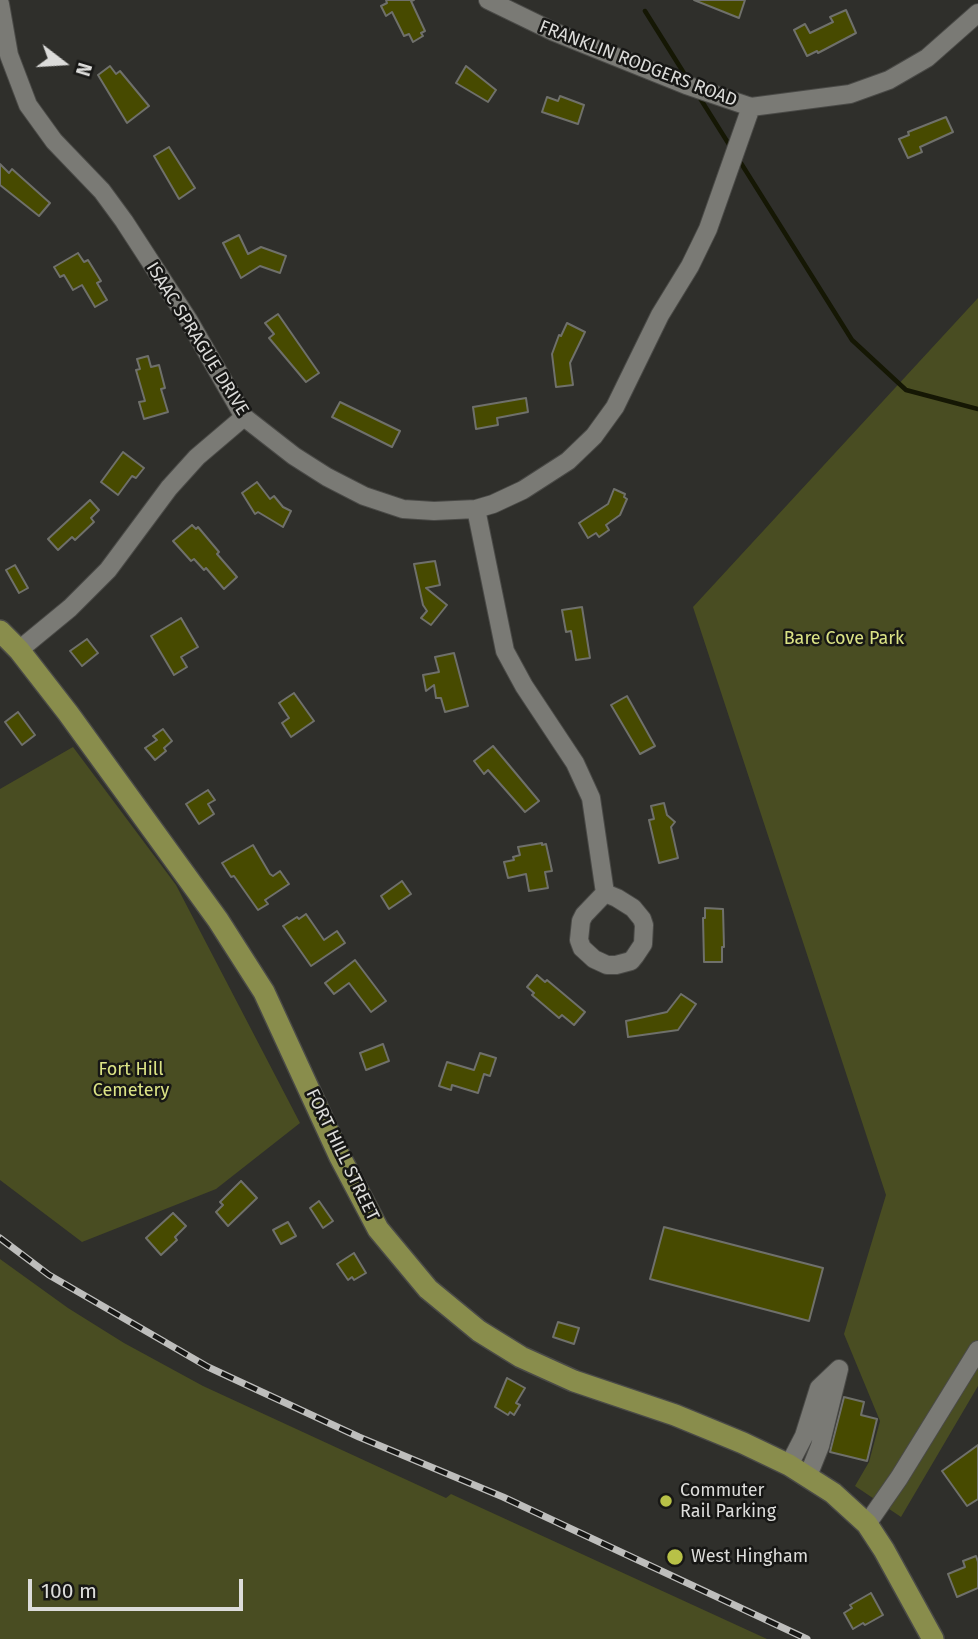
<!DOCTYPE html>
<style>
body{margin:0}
#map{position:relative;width:978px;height:1639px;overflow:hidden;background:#2f2f2b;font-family:"Fira Sans",sans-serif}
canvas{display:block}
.north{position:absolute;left:28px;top:28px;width:70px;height:70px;-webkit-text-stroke:5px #171715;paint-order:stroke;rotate:107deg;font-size:19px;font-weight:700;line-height:28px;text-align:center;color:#dcdcda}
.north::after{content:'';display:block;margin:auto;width:24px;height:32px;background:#dcdcda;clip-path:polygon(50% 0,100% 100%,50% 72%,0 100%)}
.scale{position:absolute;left:28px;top:1579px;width:215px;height:32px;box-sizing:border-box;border:4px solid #dcdcda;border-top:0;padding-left:9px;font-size:21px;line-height:24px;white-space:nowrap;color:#dcdcda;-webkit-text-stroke:5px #171715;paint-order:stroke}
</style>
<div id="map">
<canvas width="978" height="1639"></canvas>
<div class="north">N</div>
<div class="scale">100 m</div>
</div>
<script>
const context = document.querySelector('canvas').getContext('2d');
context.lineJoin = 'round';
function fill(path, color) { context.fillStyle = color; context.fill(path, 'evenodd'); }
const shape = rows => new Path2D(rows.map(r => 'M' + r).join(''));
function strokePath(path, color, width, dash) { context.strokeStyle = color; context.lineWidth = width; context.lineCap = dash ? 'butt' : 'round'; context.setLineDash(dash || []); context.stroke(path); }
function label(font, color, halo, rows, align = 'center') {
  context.font = font + ' "Fira Sans",sans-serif'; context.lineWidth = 5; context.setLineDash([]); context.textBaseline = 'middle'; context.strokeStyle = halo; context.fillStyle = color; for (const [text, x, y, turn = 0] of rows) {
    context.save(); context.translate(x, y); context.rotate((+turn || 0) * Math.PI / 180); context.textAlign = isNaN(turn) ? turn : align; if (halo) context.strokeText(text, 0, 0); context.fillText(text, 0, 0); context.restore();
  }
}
const green = shape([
 [978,298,978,1386,901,1517,855,1486,869,1462,880,1421,844,1334,886,1195,693,607],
 [73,747,176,885,300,1123,216,1189,82,1242,0,1180,0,789],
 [0,1259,68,1308,124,1343,203,1386,446,1498,451,1494,767,1639,0,1639]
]);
const stream = shape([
 [645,11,687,78],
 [698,95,730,146],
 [739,160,852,340,906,390,978,409]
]);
const building = shape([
 [386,0,414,0,411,1,425,31,421,33,423,36,413,42,409,34,404,36,392,12,386,16,381,6,387,3,386,0],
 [694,0,745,0,739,18,694,0],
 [846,10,856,33,818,53,817,51,807,56,794,30,805,24,810,33,833,22,830,17,846,10],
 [110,66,116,74,120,71,149,106,127,123,98,75,110,66],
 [466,66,496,90,488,102,456,83,466,66],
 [560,96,584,105,578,124,542,112,547,97,558,101,560,96],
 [946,117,953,132,920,147,922,152,908,158,899,139,909,135,908,132,946,117],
 [169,147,195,188,179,199,154,156,169,147],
 [0,164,9,173,12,169,50,203,39,216,0,185,0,164],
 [239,235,248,254,261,247,286,256,280,273,260,266,241,278,223,243,239,235],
 [78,253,84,262,88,260,101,281,97,283,107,300,95,307,82,285,73,290,64,275,60,277,54,267,78,253],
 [278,314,319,373,306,382,269,338,274,334,265,323,278,314],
 [567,323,585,332,570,363,573,385,556,387,552,354,559,335,561,336,567,323],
 [148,356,151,367,159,365,165,388,161,389,168,412,144,419,139,402,145,401,136,370,140,369,137,359,148,356],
 [526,398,528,412,497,418,498,425,476,429,473,407,526,398],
 [340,402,400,431,392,447,332,417,340,402],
 [123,452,144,468,136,478,132,476,118,495,101,482,123,452],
 [257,482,270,499,274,496,283,507,291,511,283,527,258,512,255,514,242,493,257,482],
 [614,489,625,494,624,497,627,499,620,515,606,525,609,530,599,537,596,533,588,538,579,523,608,504,614,489],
 [90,500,99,510,91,518,94,522,75,540,72,537,58,550,48,539,90,500],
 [192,525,196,529,198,527,219,552,217,554,237,577,224,589,206,568,204,570,194,559,191,561,173,541,192,525],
 [435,561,440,585,426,588,447,605,431,625,421,618,427,611,423,605,414,564,435,561],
 [15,565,28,588,19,593,6,570,15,565],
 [582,607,590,658,576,660,571,631,566,632,562,610,582,607],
 [181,618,198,647,181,657,187,667,174,675,151,636,181,618],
 [87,639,98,653,82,666,70,651,87,639],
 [454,653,468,706,445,712,441,698,436,698,434,685,426,691,423,675,439,672,435,657,454,653],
 [294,693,314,721,291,737,282,723,289,718,279,703,294,693],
 [627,696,655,746,640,754,611,705,627,696],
 [18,712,35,735,22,745,5,722,18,712],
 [163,729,172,741,164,748,166,751,155,760,145,748,157,740,153,736,163,729],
 [493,746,539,801,525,812,488,770,484,774,474,761,493,746],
 [208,790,215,800,208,804,214,814,199,824,186,804,208,790],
 [664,803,667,815,675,822,671,827,678,858,659,863,649,820,654,819,651,806,664,803],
 [542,843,542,845,546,844,552,871,545,872,548,888,529,891,526,874,508,878,504,862,514,860,513,857,520,855,518,847,542,843],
 [253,845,270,874,273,876,280,871,289,884,265,900,268,904,258,910,234,876,231,877,222,863,253,845],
 [402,881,411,894,389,909,381,896,402,881],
 [705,908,723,909,724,947,722,947,722,962,704,962,703,918,705,918,705,908],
 [306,914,324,940,337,931,345,943,311,966,283,926,297,917,299,919,306,914],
 [355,960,386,1001,371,1012,349,983,334,994,325,983,355,960],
 [537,975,545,982,547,980,585,1012,574,1025,562,1015,559,1018,532,995,534,993,527,987,537,975],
 [681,994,696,1004,678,1030,628,1037,626,1021,667,1012,681,994],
 [383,1044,389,1061,366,1070,360,1053,383,1044],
 [480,1053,496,1058,490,1076,484,1074,478,1093,452,1085,451,1090,439,1086,447,1062,474,1070,480,1053],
 [241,1181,257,1198,228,1226,216,1212,223,1205,220,1202,241,1181],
 [319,1201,333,1221,323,1228,310,1208,319,1201],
 [173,1213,186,1226,175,1237,177,1240,161,1255,146,1238,173,1213],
 [288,1222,296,1236,281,1244,273,1230,288,1222],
 [664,1227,823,1268,809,1321,650,1279,664,1227],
 [354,1253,366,1273,354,1280,352,1277,348,1280,337,1264,354,1253],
 [558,1322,579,1328,574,1344,553,1337,558,1322],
 [507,1378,525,1388,516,1403,520,1405,514,1415,510,1412,508,1415,495,1407,507,1378],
 [844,1397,864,1402,861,1415,877,1419,867,1461,830,1452,844,1397],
 [978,1445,978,1499,967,1506,942,1471,978,1445],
 [976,1556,978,1562,978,1588,957,1597,948,1574,965,1567,963,1561,976,1556],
 [871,1593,883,1615,865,1625,863,1623,853,1629,844,1613,852,1608,850,1605,871,1593]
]);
const minor = shape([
 [488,0,554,32,686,85,751,107,850,94,889,80,927,58,978,13],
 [0,4,9,55,28,105,54,141,102,191,124,221,189,321,244,417,294,456,327,477,364,496,403,509,434,511,476,509,493,504,523,490,568,461,594,436,615,407,660,315,690,266,708,229,751,107],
 [476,509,505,651,524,686,575,763,591,798,605,893,584,915,581,921,579,940,582,948,594,959,607,965,616,965,631,961,635,956,643,944,644,925,642,919,633,908,617,898,605,893],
 [19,650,70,608,108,570,169,488,197,457,244,417],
 [789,1465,804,1436,819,1388,839,1369],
 [808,1476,820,1446,839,1369],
 [867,1524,899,1478,978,1350]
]);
const major = shape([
 [0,631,19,650,68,713,218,920,264,992,340,1157,378,1229,428,1289,479,1331,521,1357,574,1381,675,1415,743,1443,789,1465,833,1493,867,1524,884,1550,933,1639]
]);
const rail = shape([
 [0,1238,49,1275,208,1367,359,1437,503,1497,807,1639]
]);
const markers = [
 [666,1501,7,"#b8c147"],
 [675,1557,9,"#b8c147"]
];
const streetNames = [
 ["FRANKLIN RODGERS ROAD",638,64,21],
 ["ISAAC SPRAGUE DRIVE",197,339,58],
 ["FORT HILL STREET",342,1155,64]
];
const parkNames = [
 ["Bare Cove Park",844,639],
 ["Fort Hill",131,1070],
 ["Cemetery",131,1091]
];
const poiNames = [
 ["Commuter",680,1491],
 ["Rail Parking",680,1512],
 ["West Hingham",691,1557]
];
fill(green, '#494d22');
strokePath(stream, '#151704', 4.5);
fill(building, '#474a00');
strokePath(building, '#6f706b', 2);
strokePath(minor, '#4a4a47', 20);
strokePath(major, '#4a4a47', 24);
strokePath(minor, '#7a7a75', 18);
strokePath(major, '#898d4c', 21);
strokePath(rail, '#bebebc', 7);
strokePath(rail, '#171715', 4.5, [13]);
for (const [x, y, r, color] of markers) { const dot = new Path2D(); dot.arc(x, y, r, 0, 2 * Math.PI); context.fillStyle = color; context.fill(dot); strokePath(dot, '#171715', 2.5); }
label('18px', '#dcdcda', '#171715', streetNames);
label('18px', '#dbe385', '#171715', parkNames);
label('18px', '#dcdcda', '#171715', poiNames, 'left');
</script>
